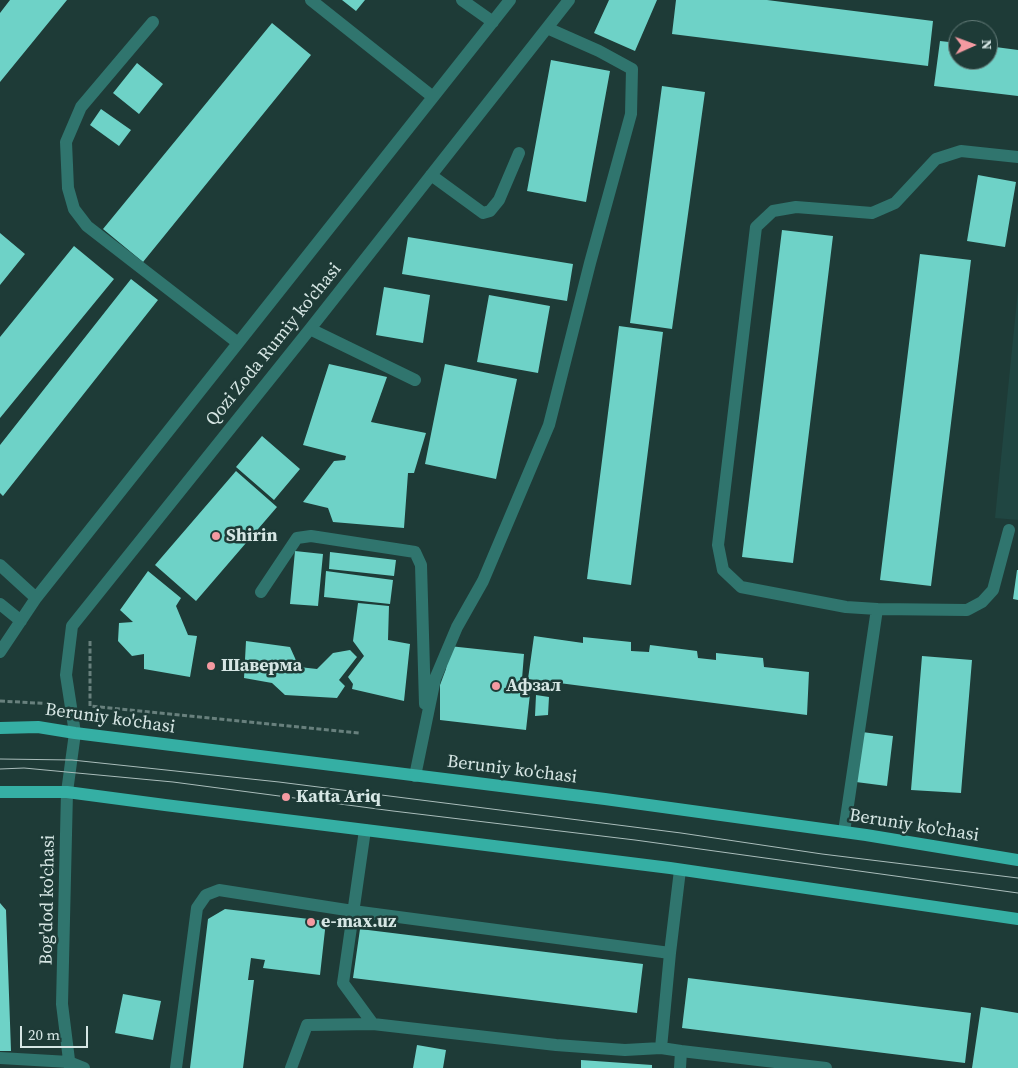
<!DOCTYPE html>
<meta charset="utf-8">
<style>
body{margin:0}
#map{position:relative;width:1018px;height:1068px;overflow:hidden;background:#1e3b37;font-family:"Source Serif 4",serif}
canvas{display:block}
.north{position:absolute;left:948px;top:20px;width:50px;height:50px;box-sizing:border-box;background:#1e3b37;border:1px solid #687f7c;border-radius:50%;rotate:88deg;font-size:14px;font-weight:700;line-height:20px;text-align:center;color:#d6e6e4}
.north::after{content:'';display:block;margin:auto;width:18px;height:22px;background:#f49aa1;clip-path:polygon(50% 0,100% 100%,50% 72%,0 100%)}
.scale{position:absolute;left:20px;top:1026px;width:68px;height:22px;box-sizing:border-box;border:2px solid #d6e6e4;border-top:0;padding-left:6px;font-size:15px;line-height:18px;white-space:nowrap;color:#d6e6e4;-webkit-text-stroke:4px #1e3b37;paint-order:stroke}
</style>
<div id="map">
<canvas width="1018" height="1068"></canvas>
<div class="north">N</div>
<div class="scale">20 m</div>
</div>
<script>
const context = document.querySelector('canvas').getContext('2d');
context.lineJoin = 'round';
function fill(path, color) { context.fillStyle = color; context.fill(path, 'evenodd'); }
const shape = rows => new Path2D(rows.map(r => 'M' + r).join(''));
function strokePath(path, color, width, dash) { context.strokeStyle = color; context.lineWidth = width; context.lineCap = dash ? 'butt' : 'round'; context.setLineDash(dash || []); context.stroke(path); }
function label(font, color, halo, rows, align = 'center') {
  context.font = font + ' "Source Serif 4",serif'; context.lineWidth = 5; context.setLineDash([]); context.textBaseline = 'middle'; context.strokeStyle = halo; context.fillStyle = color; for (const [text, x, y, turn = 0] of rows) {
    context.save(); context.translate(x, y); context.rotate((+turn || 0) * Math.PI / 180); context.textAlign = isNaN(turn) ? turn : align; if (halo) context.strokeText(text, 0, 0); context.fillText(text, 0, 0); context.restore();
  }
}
const built = shape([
 [1018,290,1018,520,995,518]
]);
const building = shape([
 [10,0,67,0,0,82,0,13],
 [342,0,365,0,356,11],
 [609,0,657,0,635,51,594,33],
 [676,0,767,0,933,21,928,66,672,34],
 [272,23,311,55,143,262,103,229],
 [940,41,958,43,958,60,988,60,988,46,1018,50,1018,96,934,86],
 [551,60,610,71,586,202,527,191],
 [137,63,163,84,139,114,113,93],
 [662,86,705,92,672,329,630,323],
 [101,109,131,130,119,146,90,125],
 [978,175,1016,182,1005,247,967,241],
 [782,230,833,236,793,563,742,557],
 [0,233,25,254,0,285],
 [408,237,573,264,567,301,402,274],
 [74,246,114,279,0,418,0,337],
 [920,254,971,260,931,586,880,580],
 [131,279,158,300,3,496,0,493,0,445],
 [384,287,430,295,423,343,376,335],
 [489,295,550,306,538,373,477,362],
 [619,326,663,332,631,585,587,579],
 [329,364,387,377,371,422,426,433,414,473,408,473,404,528,333,522,328,508,303,502,334,461,345,460,346,456,303,445],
 [445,364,517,379,496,479,425,464],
 [262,436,300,469,274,500,236,467],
 [236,471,277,507,196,601,155,565],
 [295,551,323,554,318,606,290,604],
 [330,552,396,560,394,576,329,569],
 [1017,570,1018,570,1018,600,1013,599],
 [148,571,181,598,176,606,188,635,197,636,190,677,144,669,144,654,132,656,118,641,119,623,133,622,120,610],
 [326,571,393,580,390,604,324,597],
 [358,603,389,606,388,640,410,644,404,701,352,689,353,684,348,677,364,656,353,641],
 [534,636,583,643,583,637,631,642,631,651,649,652,650,645,697,651,698,658,716,660,716,653,763,658,764,667,809,672,807,715,528,679],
 [246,641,290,647,299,667,317,669,333,653,350,650,357,657,339,680,345,686,337,698,285,695,272,683,244,678],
 [449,646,524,654,522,679,531,685,526,730,440,720,440,685,446,669],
 [922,656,972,660,961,793,911,790],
 [536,695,549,697,548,715,535,716],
 [862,732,893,736,887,786,856,782],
 [0,903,6,910,11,1051,0,1051],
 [225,909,326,921,320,975,263,968,265,960,251,958,248,980,254,980,243,1068,190,1068,208,919],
 [360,929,643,964,637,1013,353,978],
 [688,978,971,1013,965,1063,682,1028],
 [123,994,161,1001,153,1040,115,1033],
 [981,1007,1018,1013,1018,1068,972,1068],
 [417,1045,446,1050,443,1068,413,1068],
 [581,1060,652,1065,652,1068,581,1068]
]);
const path = shape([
 [90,641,90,706,359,733],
 [0,701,54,704]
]);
const minor = shape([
 [311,0,433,97],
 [462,0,493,22],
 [153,22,81,107,66,142,68,188,74,209,87,226,238,343],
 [431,175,483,213,490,211,499,200,519,153],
 [310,329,415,380],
 [0,565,36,598],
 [261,592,297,538,311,536,415,552,421,565,425,704],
 [0,604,21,621],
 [877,609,967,610,982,602,993,590,1009,530],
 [0,652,36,598,510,0],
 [415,776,435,679,457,627,483,581,549,425,590,263,631,114,632,69,599,51,547,28],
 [365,830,343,983,373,1024,556,1045,625,1050,661,1048],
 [844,832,877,609,846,607,741,587,723,570,718,545,756,227,773,211,796,207,872,213,895,203,936,159,961,151,1018,157],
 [681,1051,826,1068],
 [0,1058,69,1062,84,1068],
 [70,1068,62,1004,67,792,75,733,66,675,72,626,310,329,569,0],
 [176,1068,197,908,206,895,219,890,353,911,670,953],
 [291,1068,307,1025,373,1024],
 [680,1068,681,1051,661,1048,670,953,680,870]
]);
const major = shape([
 [0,728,38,727,75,733,605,799,866,835,1018,860],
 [0,792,67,792,165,805,670,868,1018,919]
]);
const tram = shape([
 [0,759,72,760,279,782,681,833,822,854,1018,878],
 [0,769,24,768,173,782,393,811,635,840,1018,893]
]);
const markers = [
 [216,536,5,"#f49aa1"],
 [211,666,5,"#f49aa1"],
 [496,686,5,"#f49aa1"],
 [286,797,5,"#f49aa1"],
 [311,922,5,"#f49aa1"]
];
const streetNames = [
 ["Qozi Zoda Rumiy ko'chasi",274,345,-51],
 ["Beruniy ko'chasi",110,719,8],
 ["Beruniy ko'chasi",512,770,7],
 ["Beruniy ko'chasi",914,826,9],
 ["Bog'dod ko'chasi",48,900,-89]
];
const poiNames = [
 ["Shirin",226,536],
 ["Шаверма",221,666],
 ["Афзал",506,686],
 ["Katta Ariq",296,797],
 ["e-max.uz",321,922]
];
fill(built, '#204642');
fill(building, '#6ed2c7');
strokePath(path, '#68807d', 3, [5, 2.5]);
strokePath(minor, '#30756e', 12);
strokePath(major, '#35afa4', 12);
strokePath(tram, '#aabdbb', 1);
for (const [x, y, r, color] of markers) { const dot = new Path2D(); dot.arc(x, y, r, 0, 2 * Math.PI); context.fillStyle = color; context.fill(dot); strokePath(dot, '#1e3b37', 2); }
label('18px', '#d6e6e4', '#1e3b37', streetNames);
label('bold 18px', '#d6e6e4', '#1e3b37', poiNames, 'left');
</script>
